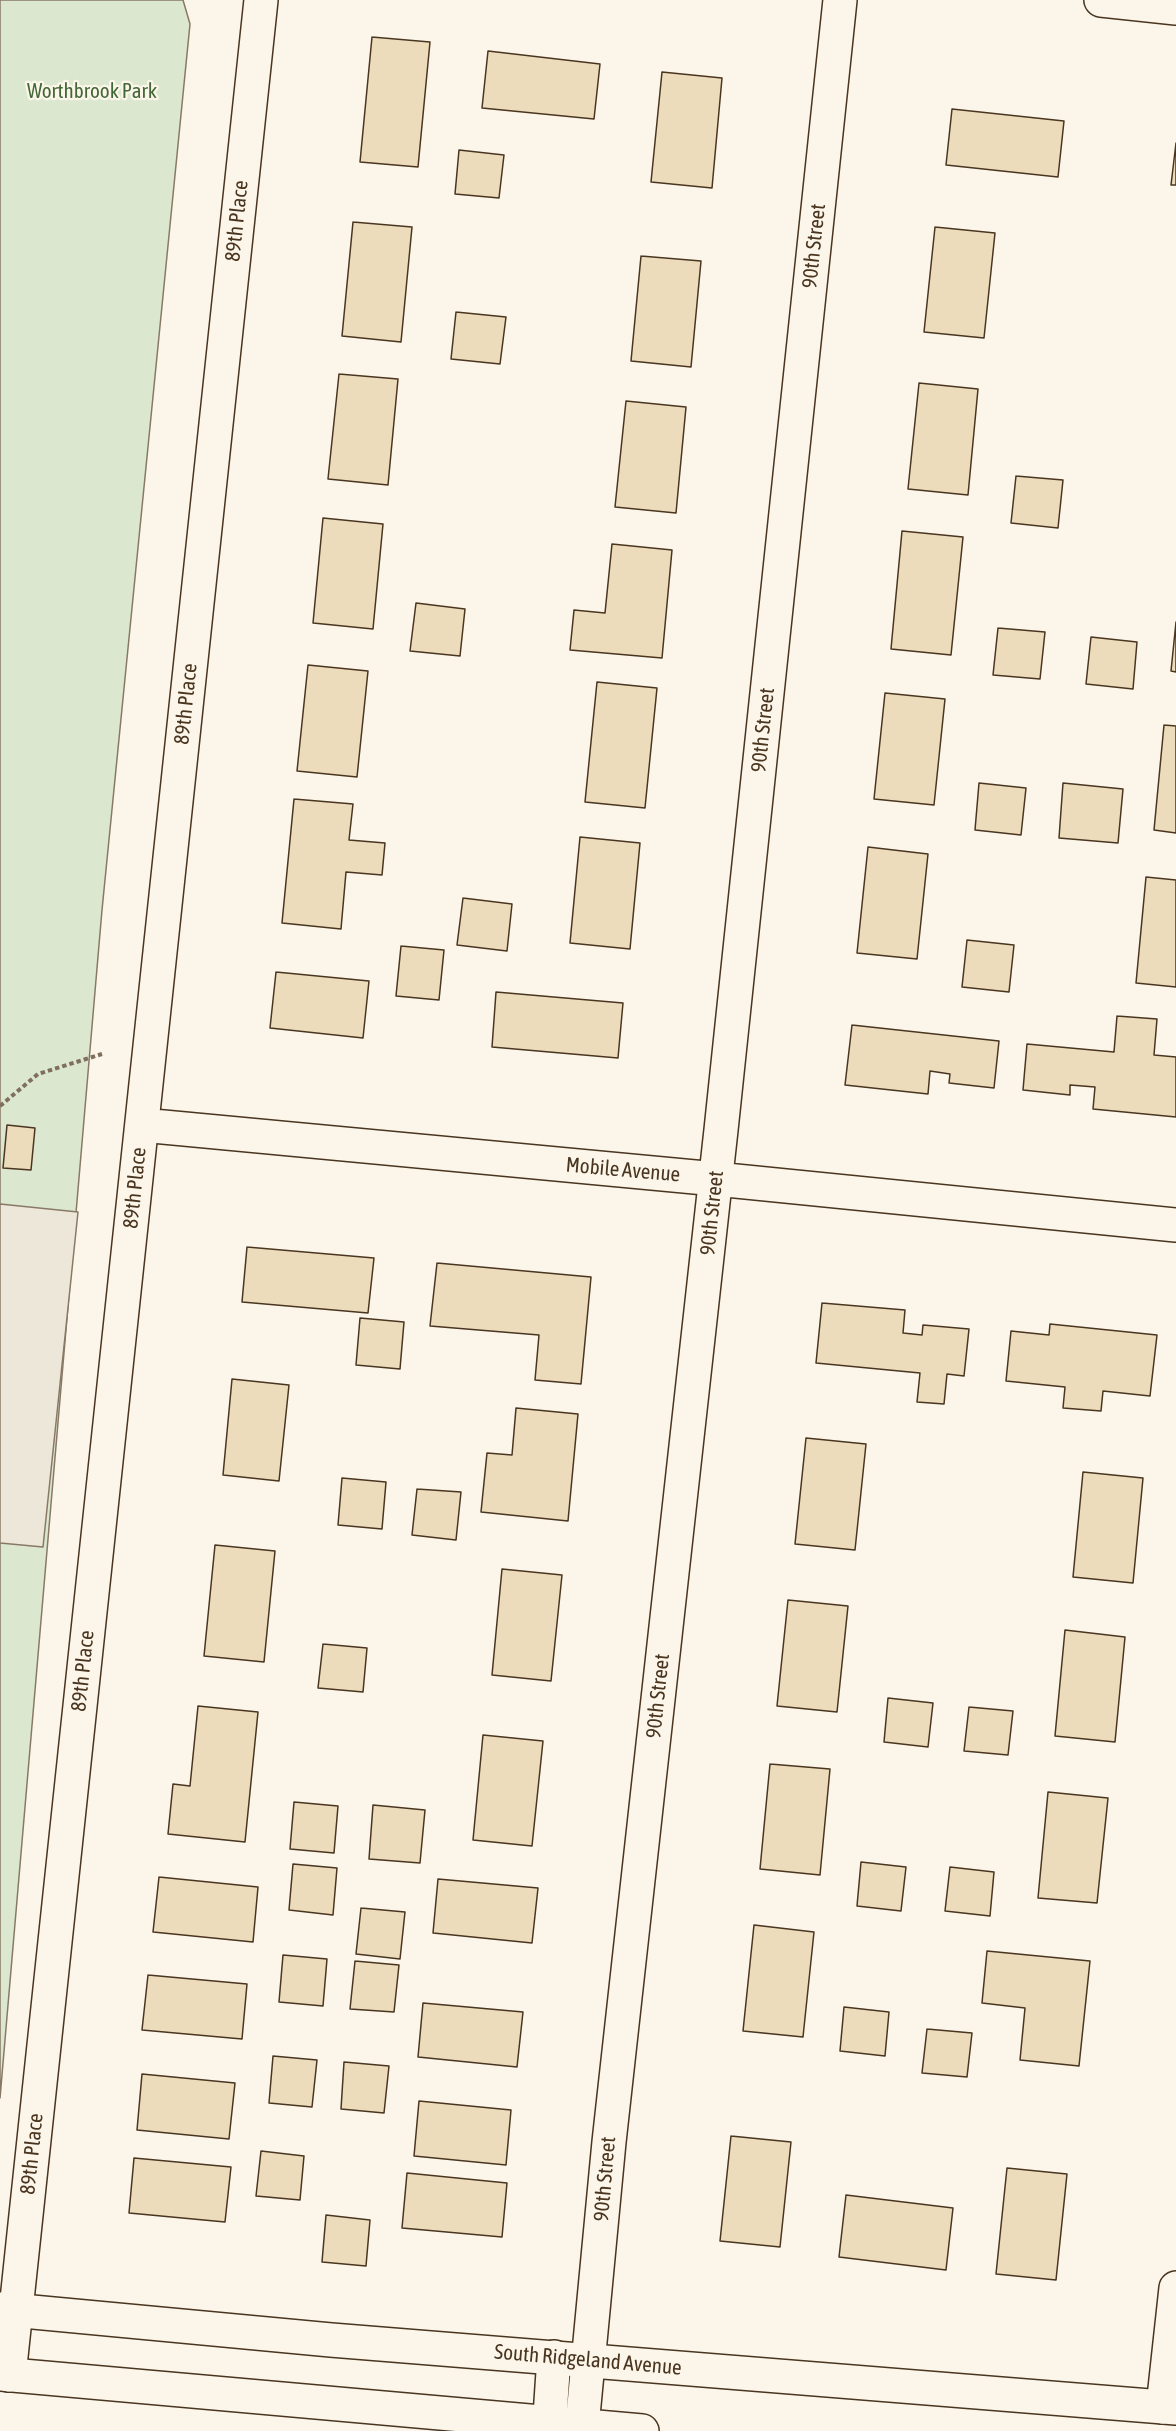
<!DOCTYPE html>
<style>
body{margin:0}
canvas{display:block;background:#fbf6e9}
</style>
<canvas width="1176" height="2431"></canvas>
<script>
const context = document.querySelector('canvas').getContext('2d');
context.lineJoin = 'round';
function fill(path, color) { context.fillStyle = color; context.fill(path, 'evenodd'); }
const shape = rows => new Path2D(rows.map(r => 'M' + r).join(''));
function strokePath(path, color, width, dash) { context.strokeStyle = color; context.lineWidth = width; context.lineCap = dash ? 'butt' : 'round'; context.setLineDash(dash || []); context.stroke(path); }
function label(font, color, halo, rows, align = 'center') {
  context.font = font + ' "Asap Condensed",sans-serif'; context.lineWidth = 4.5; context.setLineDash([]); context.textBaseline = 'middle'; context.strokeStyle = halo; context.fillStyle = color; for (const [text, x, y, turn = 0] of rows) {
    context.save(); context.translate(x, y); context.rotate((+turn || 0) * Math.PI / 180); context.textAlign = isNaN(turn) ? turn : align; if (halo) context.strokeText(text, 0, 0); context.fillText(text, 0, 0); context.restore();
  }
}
const green = shape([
 [0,0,183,0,190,24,102,910,0,2098,0,0]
]);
const parking = shape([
 [0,1204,78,1212,43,1547,0,1543,0,1204]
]);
const building = shape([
 [372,37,430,42,418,167,360,162,372,37],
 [488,51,600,64,594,119,482,108,488,51],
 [662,72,722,78,712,188,651,182,662,72],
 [952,109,1064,121,1058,177,946,165,952,109],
 [1176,143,1176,185,1171,185,1176,143],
 [459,150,504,155,499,198,455,194,459,150],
 [353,222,412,227,401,342,342,336,353,222],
 [935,227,995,233,984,338,924,332,935,227],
 [641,256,701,261,691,367,631,361,641,256],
 [456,312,506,317,500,364,451,359,456,312],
 [339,374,398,379,388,485,328,479,339,374],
 [919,383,978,389,968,495,908,489,919,383],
 [626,401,686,407,676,513,615,507,626,401],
 [1016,476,1063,480,1058,528,1011,523,1016,476],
 [323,518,383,524,373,629,313,623,323,518],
 [902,531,963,537,951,655,891,649,902,531],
 [612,544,672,550,662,658,570,650,574,610,605,613,612,544],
 [416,603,465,609,460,656,410,651,416,603],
 [1176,622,1176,672,1171,671,1176,622],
 [998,628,1045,632,1040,679,993,675,998,628],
 [1091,637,1137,642,1133,689,1086,684,1091,637],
 [308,665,368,671,357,777,297,771,308,665],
 [597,682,657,688,645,808,585,802,597,682],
 [885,693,945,699,934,805,874,799,885,693],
 [1164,725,1176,726,1176,833,1154,830,1164,725],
 [979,783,1026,788,1021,835,975,830,979,783],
 [1063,783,1123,789,1118,843,1059,838,1063,783],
 [294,799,353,804,349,840,385,843,382,875,346,872,341,929,282,923,294,799],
 [580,837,640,843,630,949,570,943,580,837],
 [868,847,928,854,917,959,857,953,868,847],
 [1146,877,1176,880,1176,987,1136,983,1146,877],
 [463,898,512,904,507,951,457,945,463,898],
 [967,940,1014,945,1009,992,962,987,967,940],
 [401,946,444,950,439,1000,396,996,401,946],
 [276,972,369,981,363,1038,270,1028,276,972],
 [496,992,623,1003,618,1058,492,1047,496,992],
 [1117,1016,1157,1019,1154,1055,1176,1057,1176,1117,1093,1109,1095,1087,1070,1085,1070,1095,1023,1090,1027,1044,1114,1052,1117,1016],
 [852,1025,999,1041,994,1088,949,1083,950,1074,930,1071,928,1094,845,1085,852,1025],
 [7,1125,35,1128,31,1170,3,1168,7,1125],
 [247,1247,374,1258,368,1313,242,1302,247,1247],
 [437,1263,591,1277,581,1384,535,1380,539,1335,430,1326,437,1263],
 [822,1303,905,1310,903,1333,922,1335,923,1325,969,1329,964,1376,947,1374,944,1404,917,1402,920,1373,816,1363,822,1303],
 [360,1318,404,1322,400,1369,356,1365,360,1318],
 [1050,1324,1157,1335,1150,1396,1103,1391,1101,1411,1063,1408,1065,1387,1006,1381,1011,1331,1049,1335,1050,1324],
 [232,1379,289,1385,279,1481,223,1475,232,1379],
 [516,1408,578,1414,568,1521,481,1512,487,1453,512,1455,516,1408],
 [806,1438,866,1444,855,1550,795,1544,806,1438],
 [1083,1472,1143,1478,1133,1583,1073,1577,1083,1472],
 [342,1478,386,1482,382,1529,338,1525,342,1478],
 [417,1489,461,1492,456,1540,412,1535,417,1489],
 [215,1545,275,1551,264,1662,204,1656,215,1545],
 [502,1569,562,1575,551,1681,492,1675,502,1569],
 [788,1600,848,1606,837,1712,777,1706,788,1600],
 [1065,1630,1125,1637,1115,1742,1055,1736,1065,1630],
 [323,1644,367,1648,363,1692,318,1688,323,1644],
 [888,1698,933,1703,928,1747,884,1742,888,1698],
 [198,1706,258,1712,245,1842,168,1834,173,1784,190,1786,198,1706],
 [969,1707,1013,1711,1008,1755,964,1751,969,1707],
 [483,1735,543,1741,532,1846,473,1840,483,1735],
 [770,1764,830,1769,820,1875,760,1869,770,1764],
 [1048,1792,1108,1798,1097,1903,1038,1898,1048,1792],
 [294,1802,338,1806,334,1853,290,1849,294,1802],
 [373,1805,425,1810,420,1863,369,1859,373,1805],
 [861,1862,906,1867,901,1911,857,1906,861,1862],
 [293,1864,337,1868,333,1915,289,1910,293,1864],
 [950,1867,994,1872,990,1916,945,1911,950,1867],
 [159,1877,258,1887,253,1942,153,1932,159,1877],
 [438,1879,538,1888,532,1943,433,1933,438,1879],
 [361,1908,405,1912,400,1959,356,1954,361,1908],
 [754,1925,814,1932,803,2037,743,2031,754,1925],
 [987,1951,1090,1961,1079,2066,1020,2060,1025,2008,982,2003,987,1951],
 [283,1955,327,1959,323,2006,279,2002,283,1955],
 [355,1961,399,1965,394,2012,350,2009,355,1961],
 [148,1975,247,1984,242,2039,142,2030,148,1975],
 [423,2003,523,2012,517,2067,418,2057,423,2003],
 [844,2007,889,2012,885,2056,840,2051,844,2007],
 [927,2029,972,2033,967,2077,922,2073,927,2029],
 [273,2056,317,2060,312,2107,269,2103,273,2056],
 [344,2062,389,2066,384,2113,341,2109,344,2062],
 [142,2074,235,2083,229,2139,137,2130,142,2074],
 [419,2101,511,2110,506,2165,414,2156,419,2101],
 [731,2136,791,2142,780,2247,720,2241,731,2136],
 [261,2151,304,2156,300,2200,256,2196,261,2151],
 [134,2158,231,2167,225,2222,129,2213,134,2158],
 [1007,2168,1067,2174,1056,2280,996,2274,1007,2168],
 [407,2173,507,2183,502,2237,402,2228,407,2173],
 [846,2195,953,2208,946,2270,839,2257,846,2195],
 [326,2215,370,2220,366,2266,322,2262,326,2215]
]);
const path = shape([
 [0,1106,38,1074,102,1054]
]);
const minor = shape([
 [1101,0,1176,8],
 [142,1125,716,1179,1176,1225],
 [9,2375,261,0],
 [1163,2407,1176,2288],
 [582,2426,609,2142,721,1130,840,0],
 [549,2431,554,2357]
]);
const major = shape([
 [0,2309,331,2340,1176,2408],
 [0,2374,642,2431]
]);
const parkNames = [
 ["Worthbrook Park",92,91]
];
const streetNames = [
 ["89th Place",237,221,-84],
 ["90th Street",814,246,-84],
 ["89th Place",186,704,-84],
 ["90th Street",763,730,-84],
 ["Mobile Avenue",623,1170,5],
 ["89th Place",135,1188,-84],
 ["90th Street",712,1213,-84],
 ["89th Place",83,1671,-84],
 ["90th Street",658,1696,-84],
 ["89th Place",32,2154,-84],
 ["90th Street",605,2179,-85],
 ["South Ridgeland Avenue",588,2360,5]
];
fill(green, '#dce7d0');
strokePath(green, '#887966', 1.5);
fill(parking, '#ede7d9');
strokePath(parking, '#887966', 1.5);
fill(building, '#ecdcbc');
strokePath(building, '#4a3520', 1.5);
strokePath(minor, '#4a3520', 36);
strokePath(major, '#4a3520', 36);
strokePath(path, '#7f6f5c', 4, [4.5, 3]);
strokePath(minor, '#fbf6e9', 33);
strokePath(major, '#fbf6e9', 33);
label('21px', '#436837', '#fbf6e9', parkNames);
label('21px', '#4a3520', '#fbf6e9', streetNames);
</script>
